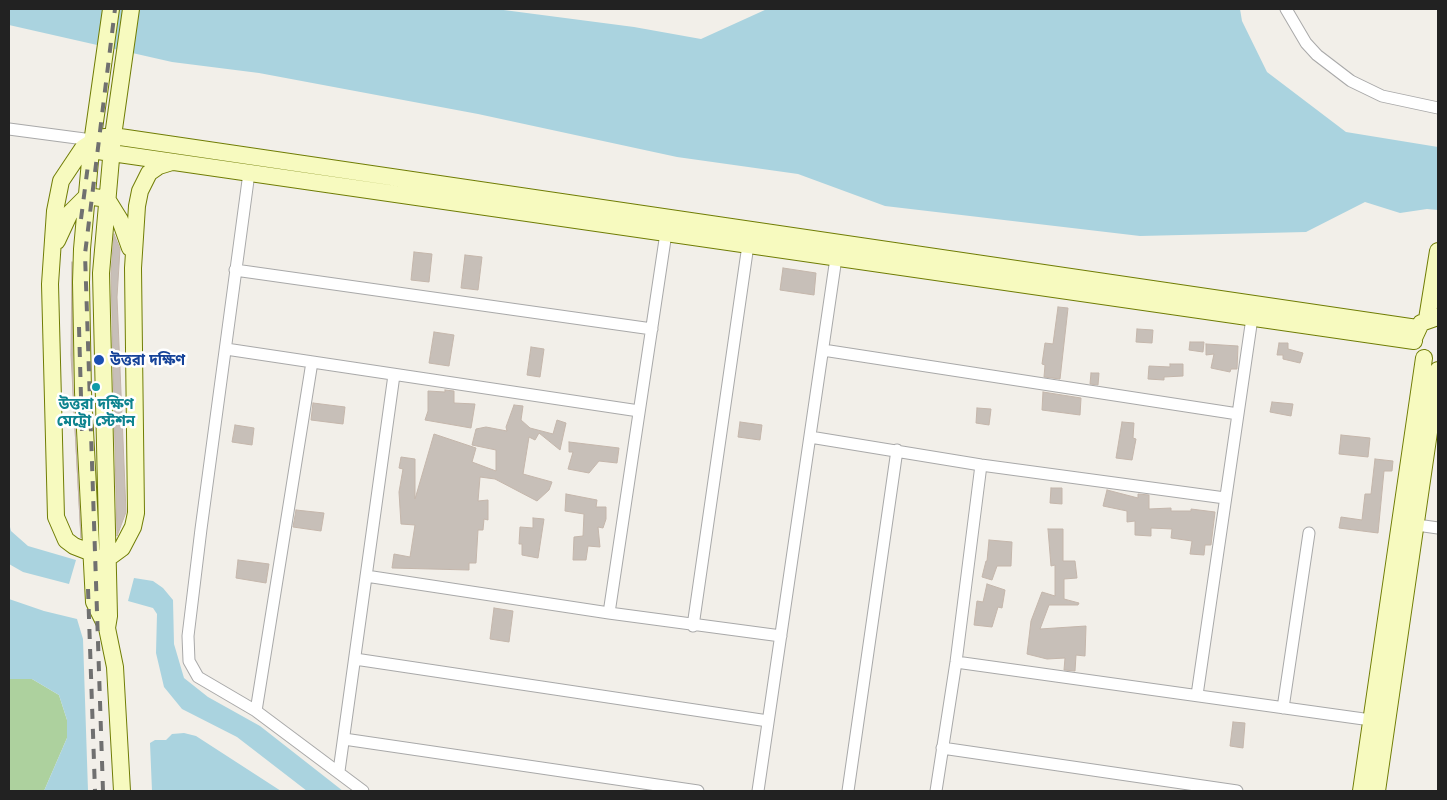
<!DOCTYPE html>
<meta charset="utf-8">
<style>
body{margin:0}
#map{position:relative;width:1447px;height:800px;overflow:hidden;background:#f2efe9;font-family:Mulish,sans-serif}
canvas{display:block}
.frame{position:absolute;inset:0;border:10px solid #222;pointer-events:none}
</style>
<div id="map">
<canvas width="1447" height="800"></canvas>
<div class="frame"></div>
</div>
<script>
const context = document.querySelector('canvas').getContext('2d');
context.lineJoin = 'round';
function fill(path, color) { context.fillStyle = color; context.fill(path, 'evenodd'); }
const shape = rows => new Path2D(rows.map(r => 'M' + r).join(''));
function strokePath(path, color, width, dash) { context.strokeStyle = color; context.lineWidth = width; context.lineCap = dash ? 'butt' : 'round'; context.setLineDash(dash || []); context.stroke(path); }
function label(font, color, halo, rows, align = 'center') {
  context.font = font + ' Mulish,"Noto Sans Bengali",sans-serif'; context.lineWidth = 5; context.setLineDash([]); context.textBaseline = 'middle'; context.strokeStyle = halo; context.fillStyle = color; for (const [text, x, y, turn = 0] of rows) {
    context.save(); context.translate(x, y); context.rotate((+turn || 0) * Math.PI / 180); context.textAlign = isNaN(turn) ? turn : align; if (halo) context.strokeText(text, 0, 0); context.fillText(text, 0, 0); context.restore();
  }
}
const forest = shape([
 [9,679,32,679,59,695,67,720,67,738,44,791,9,791]
]);
const water = shape([
 [9,9,496,9,634,27,701,39,767,9,1240,9,1242,21,1267,72,1346,132,1438,147,1438,210,1427,209,1400,213,1365,202,1306,232,1140,236,885,206,798,174,677,157,478,114,259,73,172,62,9,25],
 [9,523,11,531,28,546,76,560,69,584,23,572,9,564],
 [134,578,153,581,163,588,173,600,174,644,184,678,208,697,260,726,343,791,307,791,237,737,182,709,164,687,156,653,157,614,153,608,128,601],
 [9,599,44,611,77,619,83,639,88,791,44,791,67,738,67,720,59,695,32,679,9,679],
 [184,733,196,736,281,791,152,791,150,743,155,740,166,740,172,734]
]);
const building = shape([
 [114,234,120,249,117,297,126,512,117,536,111,273,114,234],
 [414,252,432,254,429,282,411,280,414,252],
 [465,255,482,257,478,290,461,288,465,255],
 [72,262,73,392,81,538,71,355,72,262],
 [783,268,816,273,814,295,780,290,783,268],
 [1058,307,1068,308,1060,379,1044,377,1045,365,1042,364,1045,343,1053,344,1058,307],
 [1137,329,1153,330,1152,343,1136,342,1137,329],
 [434,332,454,335,449,366,429,363,434,332],
 [1190,342,1204,342,1203,352,1189,350,1190,342],
 [1279,343,1288,343,1288,349,1303,353,1300,363,1283,359,1283,355,1277,355,1279,343],
 [1206,344,1238,346,1237,369,1231,369,1230,372,1211,368,1214,354,1206,355,1206,344],
 [531,347,544,349,540,377,527,375,531,347],
 [1170,364,1183,364,1183,376,1164,377,1164,380,1148,379,1149,366,1170,367,1170,364],
 [1091,373,1099,373,1098,385,1090,384,1091,373],
 [445,390,454,391,454,403,475,404,471,428,425,420,428,411,428,391,445,392,445,390],
 [1043,392,1081,398,1080,415,1042,410,1043,392],
 [1272,402,1293,404,1291,416,1270,412,1272,402],
 [313,403,345,407,343,424,311,420,313,403],
 [514,405,523,406,521,420,530,428,553,434,557,420,566,423,560,450,539,433,535,440,529,437,523,474,552,482,549,490,537,501,495,479,480,477,478,501,488,500,488,520,484,519,483,530,478,530,476,563,469,563,469,570,392,568,394,554,410,557,415,525,401,524,399,492,403,469,399,468,401,457,415,459,415,499,434,434,476,448,472,462,496,471,496,450,472,445,476,429,486,427,507,431,506,427,514,405],
 [977,408,991,409,989,425,976,423,977,408],
 [740,422,762,425,760,440,738,437,740,422],
 [1122,422,1134,423,1133,438,1136,439,1132,460,1116,458,1122,422],
 [235,425,254,428,252,445,232,442,235,425],
 [1341,435,1370,438,1368,457,1339,454,1341,435],
 [569,442,619,448,617,463,599,461,589,473,568,469,573,452,569,452,569,442],
 [1375,459,1393,461,1392,471,1384,471,1378,533,1339,528,1341,517,1362,520,1365,494,1371,494,1375,459],
 [1051,488,1062,488,1062,504,1050,503,1051,488],
 [1107,490,1138,498,1138,494,1149,495,1149,509,1171,508,1171,511,1191,511,1191,509,1215,512,1211,545,1205,545,1204,555,1190,554,1192,541,1171,538,1172,529,1151,528,1151,536,1135,535,1135,521,1127,522,1127,511,1103,506,1107,490],
 [566,494,597,500,596,507,606,507,606,519,603,528,598,527,600,547,588,546,586,560,573,560,574,537,583,536,584,514,565,511,566,494],
 [296,510,324,513,321,531,293,527,296,510],
 [533,518,544,519,538,558,522,555,522,544,519,544,520,527,533,528,533,518],
 [1048,529,1063,529,1063,561,1075,561,1077,578,1064,579,1064,599,1079,603,1078,605,1049,605,1040,629,1086,626,1085,656,1076,655,1075,671,1064,670,1065,658,1047,659,1027,654,1031,621,1042,592,1055,596,1055,565,1051,566,1048,529],
 [989,540,1012,542,1011,566,997,566,992,580,982,577,986,561,987,561,989,540],
 [238,560,269,564,266,583,236,578,238,560],
 [987,584,1005,590,1002,608,998,607,992,627,974,625,977,601,983,602,987,584],
 [494,608,513,611,509,642,490,639,494,608],
 [1233,722,1245,723,1243,748,1230,746,1233,722]
]);
const street = shape([
 [1286,9,1306,43,1317,55,1351,81,1382,96,1438,108],
 [9,129,92,140],
 [249,173,201,529,188,636,189,661,198,677,256,711,363,791],
 [235,270,652,329],
 [226,349,639,411],
 [823,350,1238,414],
 [810,437,981,465,1225,498],
 [1417,525,1438,528],
 [366,576,609,613,781,636],
 [609,613,666,233],
 [693,626,748,245],
 [355,659,768,721],
 [956,662,1378,721],
 [1197,695,1252,318],
 [1283,708,1309,533],
 [256,711,312,362],
 [344,739,698,791],
 [942,748,1237,791],
 [339,771,394,375],
 [758,791,836,258],
 [848,791,897,450],
 [936,791,956,662,981,465]
]);
const secondary = shape([
 [111,9,91,150,82,249,81,282,83,392,94,602,107,628,115,667,122,791],
 [91,150,1414,341],
 [57,241,70,213,87,196,107,199,120,220,130,248],
 [1427,319,1438,251],
 [1414,338,1421,323,1438,317],
 [92,553,74,546,66,540,56,517,50,284,55,211,61,181,83,148,98,138,113,136,1417,328],
 [107,559,122,548,133,527,136,513,133,268,137,206,140,191,149,173,159,166,172,162],
 [107,628,109,616,101,273,113,136,131,9],
 [1361,791,1424,358],
 [1377,791,1438,370]
]);
const rail = shape([
 [81,219,88,165],
 [79,327,82,431],
 [88,589,95,791],
 [103,791,85,254,115,9]
]);
const markers = [
 [99,360,6,"#1a4fb4"],
 [96,387,5,"#0f9aa8"]
];
const transitNames = [
 ["উত্তরা দক্ষিণ",110,360]
];
const cultureNames = [
 ["উত্তরা দক্ষিণ",96,404],
 ["মেট্রো স্টেশন",96,421]
];
fill(forest, '#add19e');
fill(water, '#aad3df');
fill(building, '#c7bfb8');
strokePath(building, '#c4b6ab', 1);
strokePath(street, '#a9a9a9', 13);
strokePath(secondary, '#707d05', 18);
strokePath(street, '#fff', 11);
strokePath(secondary, '#f7fabf', 16);
strokePath(rail, '#707070', 4, [10, 10]);
for (const [x, y, r, color] of markers) { const dot = new Path2D(); dot.arc(x, y, r, 0, 2 * Math.PI); context.fillStyle = color; context.fill(dot); strokePath(dot, '#fff', 2); }
label('bold 15px', '#164399', '#fff', transitNames, 'left');
label('bold 15px', '#0d838f', '#fff', cultureNames);
</script>
